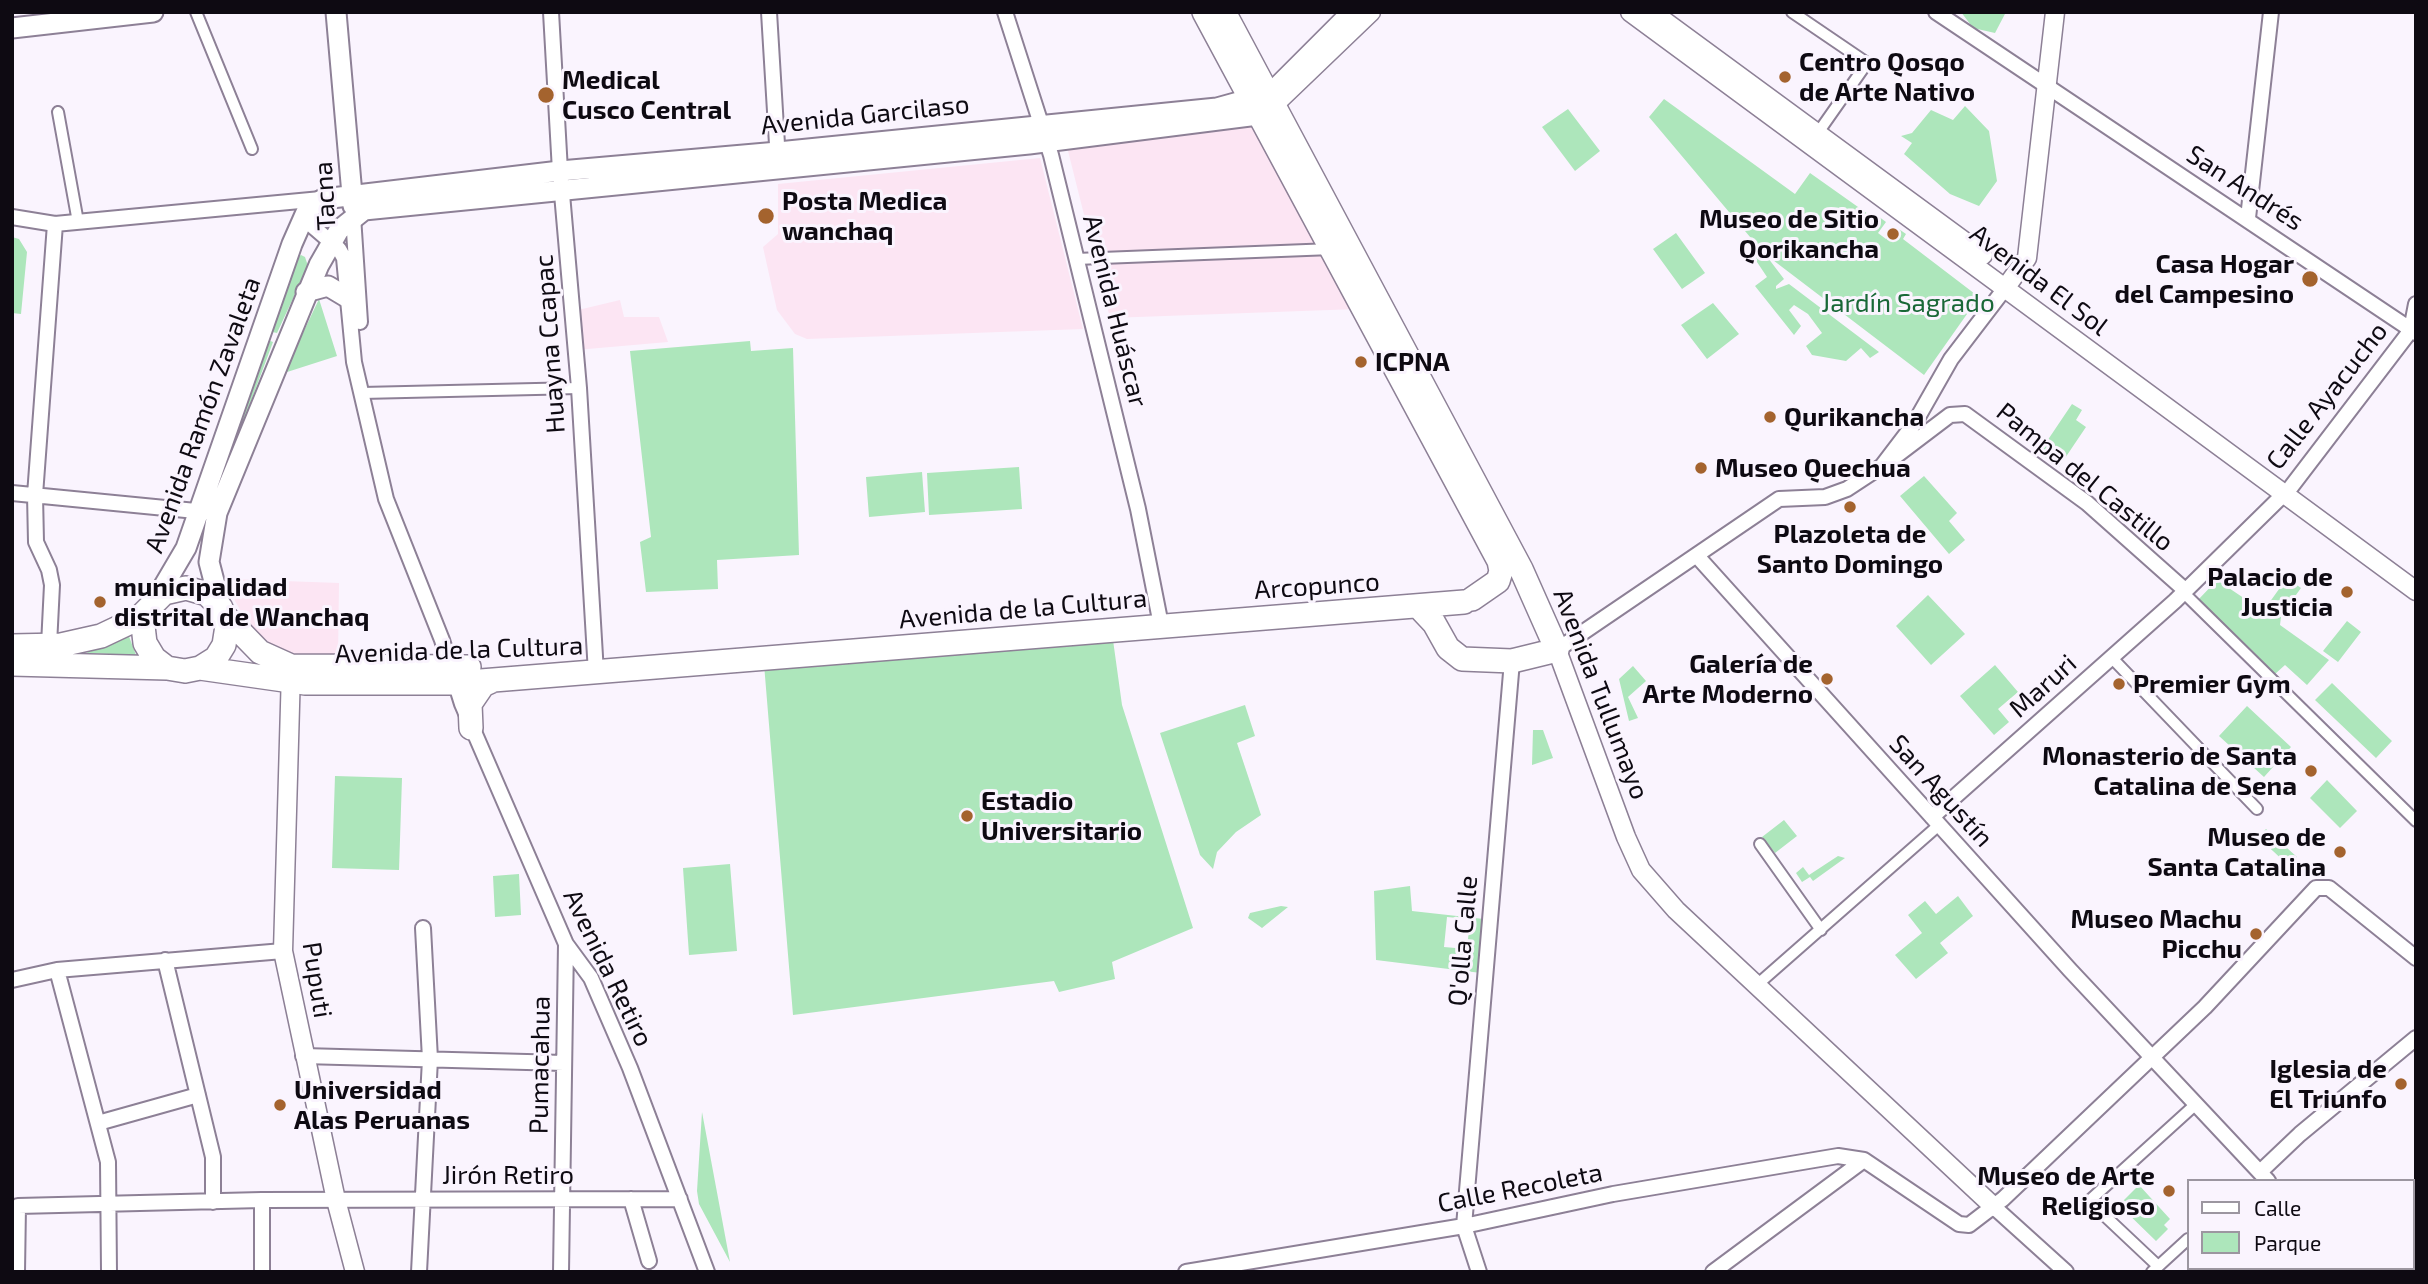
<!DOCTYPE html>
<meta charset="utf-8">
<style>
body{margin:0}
#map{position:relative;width:2428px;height:1284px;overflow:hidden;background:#faf4fe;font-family:"Exo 2",sans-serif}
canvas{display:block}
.frame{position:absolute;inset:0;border:14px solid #0e0a12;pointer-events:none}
.legend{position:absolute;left:2187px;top:1179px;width:228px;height:91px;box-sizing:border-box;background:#faf4fe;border:2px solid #9c96a0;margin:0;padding:9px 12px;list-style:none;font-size:21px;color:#0e0a12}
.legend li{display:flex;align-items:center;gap:14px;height:35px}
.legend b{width:35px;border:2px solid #9c96a0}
</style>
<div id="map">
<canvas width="2428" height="1284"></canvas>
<div class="frame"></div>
<ul class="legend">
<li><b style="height:9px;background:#fff"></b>Calle</li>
<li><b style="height:19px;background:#ade6bb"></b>Parque</li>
</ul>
</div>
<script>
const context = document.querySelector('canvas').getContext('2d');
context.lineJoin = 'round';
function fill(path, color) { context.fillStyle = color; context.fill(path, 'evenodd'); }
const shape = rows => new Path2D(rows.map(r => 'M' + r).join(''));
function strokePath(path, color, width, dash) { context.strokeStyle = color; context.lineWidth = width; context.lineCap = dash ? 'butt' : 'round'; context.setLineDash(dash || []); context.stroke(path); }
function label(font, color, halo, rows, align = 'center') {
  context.font = font + ' "Exo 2",sans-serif'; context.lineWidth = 6; context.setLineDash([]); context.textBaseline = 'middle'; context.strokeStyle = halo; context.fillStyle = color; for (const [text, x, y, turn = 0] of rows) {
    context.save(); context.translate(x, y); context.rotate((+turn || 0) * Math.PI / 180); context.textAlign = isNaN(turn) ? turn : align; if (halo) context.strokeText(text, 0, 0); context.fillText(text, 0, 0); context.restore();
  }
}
const commercial = shape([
 [1253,125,1357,309,1110,318,1067,147],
 [1040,158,1083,329,807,339,795,334,777,310,763,247,778,234,778,184],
 [620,300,624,317,659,317,668,342,576,350,574,311],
 [229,579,339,583,338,658,284,655,249,625,235,601]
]);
const green = shape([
 [1961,12,2006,12,1995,33,1973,28],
 [1664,99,1795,194,1810,173,1875,219,1878,216,1886,222,1878,233,1886,239,1896,227,1906,234,1903,239,1979,297,1924,375,1765,254,1784,279,1776,286,1776,289,1789,284,1879,352,1870,358,1861,348,1846,361,1812,355,1806,346,1822,333,1808,314,1794,305,1789,310,1801,326,1794,335,1755,286,1767,277,1755,259,1761,250,1649,117],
 [1965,106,1989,131,1997,181,1979,206,1950,194,1904,154,1912,143,1901,136,1912,133,1931,110,1953,120],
 [1568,109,1600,151,1575,171,1542,127],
 [1676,233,1705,273,1682,289,1653,249],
 [12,237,19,239,27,252,21,314,12,313],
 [301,255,305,257,308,266,277,333,268,331,295,259],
 [319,299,337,356,284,373],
 [1713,303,1739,334,1707,359,1681,325],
 [265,339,273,342,216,495,207,493],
 [750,341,751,351,793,348,799,555,717,560,718,589,646,592,640,542,651,537,630,351],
 [2072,404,2082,410,2076,420,2086,427,2059,467,2039,453],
 [1019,467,1022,509,929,515,927,473],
 [922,472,925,512,869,517,866,477],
 [1924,476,1957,513,1949,521,1965,540,1949,554,1900,496],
 [2287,578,2301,588,2283,613,2269,603],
 [2217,580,2260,609,2267,606,2281,617,2280,625,2329,660,2307,685,2285,665,2275,674,2198,600],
 [1928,595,1965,634,1931,665,1896,626],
 [2347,621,2361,632,2338,662,2323,651],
 [127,631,136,655,86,653,96,649],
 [1113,640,1122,705,1193,928,1112,962,1115,979,1059,992,1054,981,793,1015,764,664],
 [1995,665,2018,692,1998,709,2009,722,1994,735,1960,696],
 [1633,666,1646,681,1628,697,1638,718,1629,721,1619,679],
 [2332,683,2392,741,2376,758,2315,700],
 [1245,705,1255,736,1237,743,1261,815,1236,832,1217,852,1213,869,1200,855,1160,733],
 [2247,706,2291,747,2264,777,2219,736],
 [1533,730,1543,730,1553,758,1532,765],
 [335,776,402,778,399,870,332,868],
 [2327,780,2357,811,2340,828,2310,798],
 [1784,820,1797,836,1775,853,1762,837],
 [2266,829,2297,857,2289,866,2258,837],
 [1838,856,1845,858,1813,881,1810,877,1802,882,1796,873,1803,867,1809,875],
 [730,864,737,951,689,955,683,868],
 [519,874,521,915,495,917,493,876],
 [1410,886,1412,911,1484,919,1481,973,1376,960,1374,891],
 [1447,917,1470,919,1467,949,1444,947],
 [1958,896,1973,916,1940,943,1948,953,1916,979,1895,955,1922,933,1908,915,1925,901,1936,914],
 [1281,906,1288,907,1262,928,1248,918,1250,913],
 [702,1112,730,1262,699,1204,697,1191],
 [2139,1185,2170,1219,2164,1225,2168,1229,2156,1241,2119,1205]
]);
const pedestrian = shape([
 [196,12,252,149],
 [1792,12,1867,63,1815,137],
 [58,112,78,222],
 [1076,259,1332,249],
 [362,393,579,388],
 [2189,598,2416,821],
 [2112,658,2257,809],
 [1760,844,1821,930],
 [1758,984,1939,825],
 [2158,1266,2089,1201,2196,1104],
 [2152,1272,2188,1239]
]);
const minor = shape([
 [551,12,560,171,579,388,596,673],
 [769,12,778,161],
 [1005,12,1051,155,1138,509,1161,625],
 [1936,12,2416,333],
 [307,210,310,224,339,249,344,258,354,362,386,499,442,640,462,704,566,944,591,978,630,1068,707,1272],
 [353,216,360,322],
 [12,217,55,224,321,199],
 [2248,218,2271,12],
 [1888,462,1950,415,1965,414,2087,503,2186,591],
 [2291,487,2411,330,2416,304],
 [12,493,206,512],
 [1697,556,2070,970,2268,1181],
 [49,645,52,585,49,570,36,542,35,495,55,224],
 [1557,650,1779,499,1825,497,1847,489,1882,466,1914,424,1951,359,2006,287],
 [1932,817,2175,601,2284,494],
 [165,960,213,1157,213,1202],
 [57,970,108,1162,109,1272],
 [12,980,57,970,283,951],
 [303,1056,564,1063],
 [98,1123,198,1095],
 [2260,1172,2300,1134,2416,1038],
 [631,1199,649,1261],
 [262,1200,262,1272],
 [18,1206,262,1200,680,1199],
 [1994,1207,2066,1272],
 [2347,1268,2350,1272],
 [17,1272,18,1206],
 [419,1272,430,1059,423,928],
 [561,1272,566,944],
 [1186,1272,1464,1226,1613,1194,1838,1156,1864,1160,1959,1224,1969,1225,2003,1199,2205,1007,2316,888,2329,888,2416,958],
 [1479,1272,1464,1226,1512,661],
 [1713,1272,1864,1160]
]);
const tertiary = shape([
 [1630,12,2416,591],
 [1652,12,1983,255],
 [1270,93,1351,12],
 [1274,105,1371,12],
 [2006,287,2027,258,2055,12],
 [1557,650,1626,837,1641,870,1676,910,1994,1207],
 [291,671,283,951,336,1200,355,1272]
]);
const secondary = shape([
 [336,12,353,206],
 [12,28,153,12],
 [306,292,328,286,348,298],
 [156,599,186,548,292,244,307,210,323,199,560,171,778,152,1217,108,1264,95],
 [221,608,209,562,217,513,319,265,339,230,364,210,1029,144,1250,116,1270,107]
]);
const primary = shape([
 [1204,12,1499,561,1501,571,1498,581,1472,599],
 [1224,12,1521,569,1557,650,1512,661,1462,659,1448,648,1434,623,1418,606],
 [225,616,260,652,291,666,469,667],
 [12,646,61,645,101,636,139,618,164,593,186,588,207,594,221,608,227,626,224,645,216,658,200,668,185,671,167,668,154,658,145,643,143,626,147,612],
 [12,664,167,668],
 [200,668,305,683,456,683,1464,602],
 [471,728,470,704,483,685,494,680]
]);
const markers = [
 [1785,77,7,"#a4632e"],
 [546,95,9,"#a4632e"],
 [766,216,9,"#a4632e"],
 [1893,234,7,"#a4632e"],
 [2310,279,9,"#a4632e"],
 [1361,362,7,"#a4632e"],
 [1770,417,7,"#a4632e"],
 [1701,468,7,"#a4632e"],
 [1850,507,7,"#a4632e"],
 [2347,592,7,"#a4632e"],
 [100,602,7,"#a4632e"],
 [1827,679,7,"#a4632e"],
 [2119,684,7,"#a4632e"],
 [2311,771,7,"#a4632e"],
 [967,816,7,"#a4632e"],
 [2340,852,7,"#a4632e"],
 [2256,934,7,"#a4632e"],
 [2401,1084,7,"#a4632e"],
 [280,1105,7,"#a4632e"],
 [2169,1191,7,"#a4632e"]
];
const poiNames = [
 ["Centro Qosqo",1799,62],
 ["de Arte Nativo",1799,92],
 ["Medical",562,80],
 ["Cusco Central",562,110],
 ["Posta Medica",782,201],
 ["wanchaq",782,231],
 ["Museo de Sitio",1879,219,"right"],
 ["Qorikancha",1879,249,"right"],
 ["Casa Hogar",2294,264,"right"],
 ["del Campesino",2294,294,"right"],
 ["ICPNA",1375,362],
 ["Qurikancha",1784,417],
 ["Museo Quechua",1715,468],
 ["Plazoleta de",1850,534,"center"],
 ["Santo Domingo",1850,564,"center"],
 ["Palacio de",2333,577,"right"],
 ["Justicia",2333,607,"right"],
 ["municipalidad",114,587],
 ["distrital de Wanchaq",114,617],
 ["Galería de",1813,664,"right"],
 ["Arte Moderno",1813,694,"right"],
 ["Premier Gym",2133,684],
 ["Monasterio de Santa",2297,756,"right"],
 ["Catalina de Sena",2297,786,"right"],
 ["Estadio",981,801],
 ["Universitario",981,831],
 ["Museo de",2326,837,"right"],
 ["Santa Catalina",2326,867,"right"],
 ["Museo Machu",2242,919,"right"],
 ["Picchu",2242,949,"right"],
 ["Iglesia de",2387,1069,"right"],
 ["El Triunfo",2387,1099,"right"],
 ["Universidad",294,1090],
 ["Alas Peruanas",294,1120],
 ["Museo de Arte",2155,1176,"right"],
 ["Religioso",2155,1206,"right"]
];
const streetNames = [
 ["Avenida Garcilaso",865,115,-6],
 ["San Andrés",2245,188,33],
 ["Tacna",325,196,-93],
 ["Avenida El Sol",2039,280,37],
 ["Avenida Huáscar",1115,311,76],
 ["Huayna Ccapac",550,344,-94],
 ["Calle Ayacucho",2327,396,-52],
 ["Avenida Ramón Zavaleta",203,415,-70],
 ["Pampa del Castillo",2085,477,39],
 ["Arcopunco",1317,586,-4],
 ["Avenida de la Cultura",1023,609,-5],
 ["Avenida de la Cultura",459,650,-2],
 ["Maruri",2043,686,-42],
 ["Avenida Tullumayo",1601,694,69],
 ["San Agustín",1941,791,48],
 ["Q'olla Calle",1463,941,-85],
 ["Avenida Retiro",608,968,64],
 ["Puputi",317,980,81],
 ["Pumacahua",540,1065,-89],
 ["Jirón Retiro",508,1175],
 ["Calle Recoleta",1520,1188,-11]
];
const parkNames = [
 ["Jardín Sagrado",1908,303]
];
fill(commercial, '#fce5f3');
fill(green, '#ade6bb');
strokePath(pedestrian, '#8d8096', 14);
strokePath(minor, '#8d8096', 18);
strokePath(tertiary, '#8d8096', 21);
strokePath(secondary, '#8d8096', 23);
strokePath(primary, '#8d8096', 26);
strokePath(pedestrian, '#fff', 10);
strokePath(minor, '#fff', 14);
strokePath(tertiary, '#fff', 18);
strokePath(secondary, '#fff', 19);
strokePath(primary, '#fff', 23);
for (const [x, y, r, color] of markers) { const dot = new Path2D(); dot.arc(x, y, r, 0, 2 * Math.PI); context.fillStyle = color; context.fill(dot); strokePath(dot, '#faf4fe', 2.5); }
label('bold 26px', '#0e0a12', '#faf4fe', poiNames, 'left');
label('26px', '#0e0a12', '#faf4fe', streetNames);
label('26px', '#196837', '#faf4fe', parkNames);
</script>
